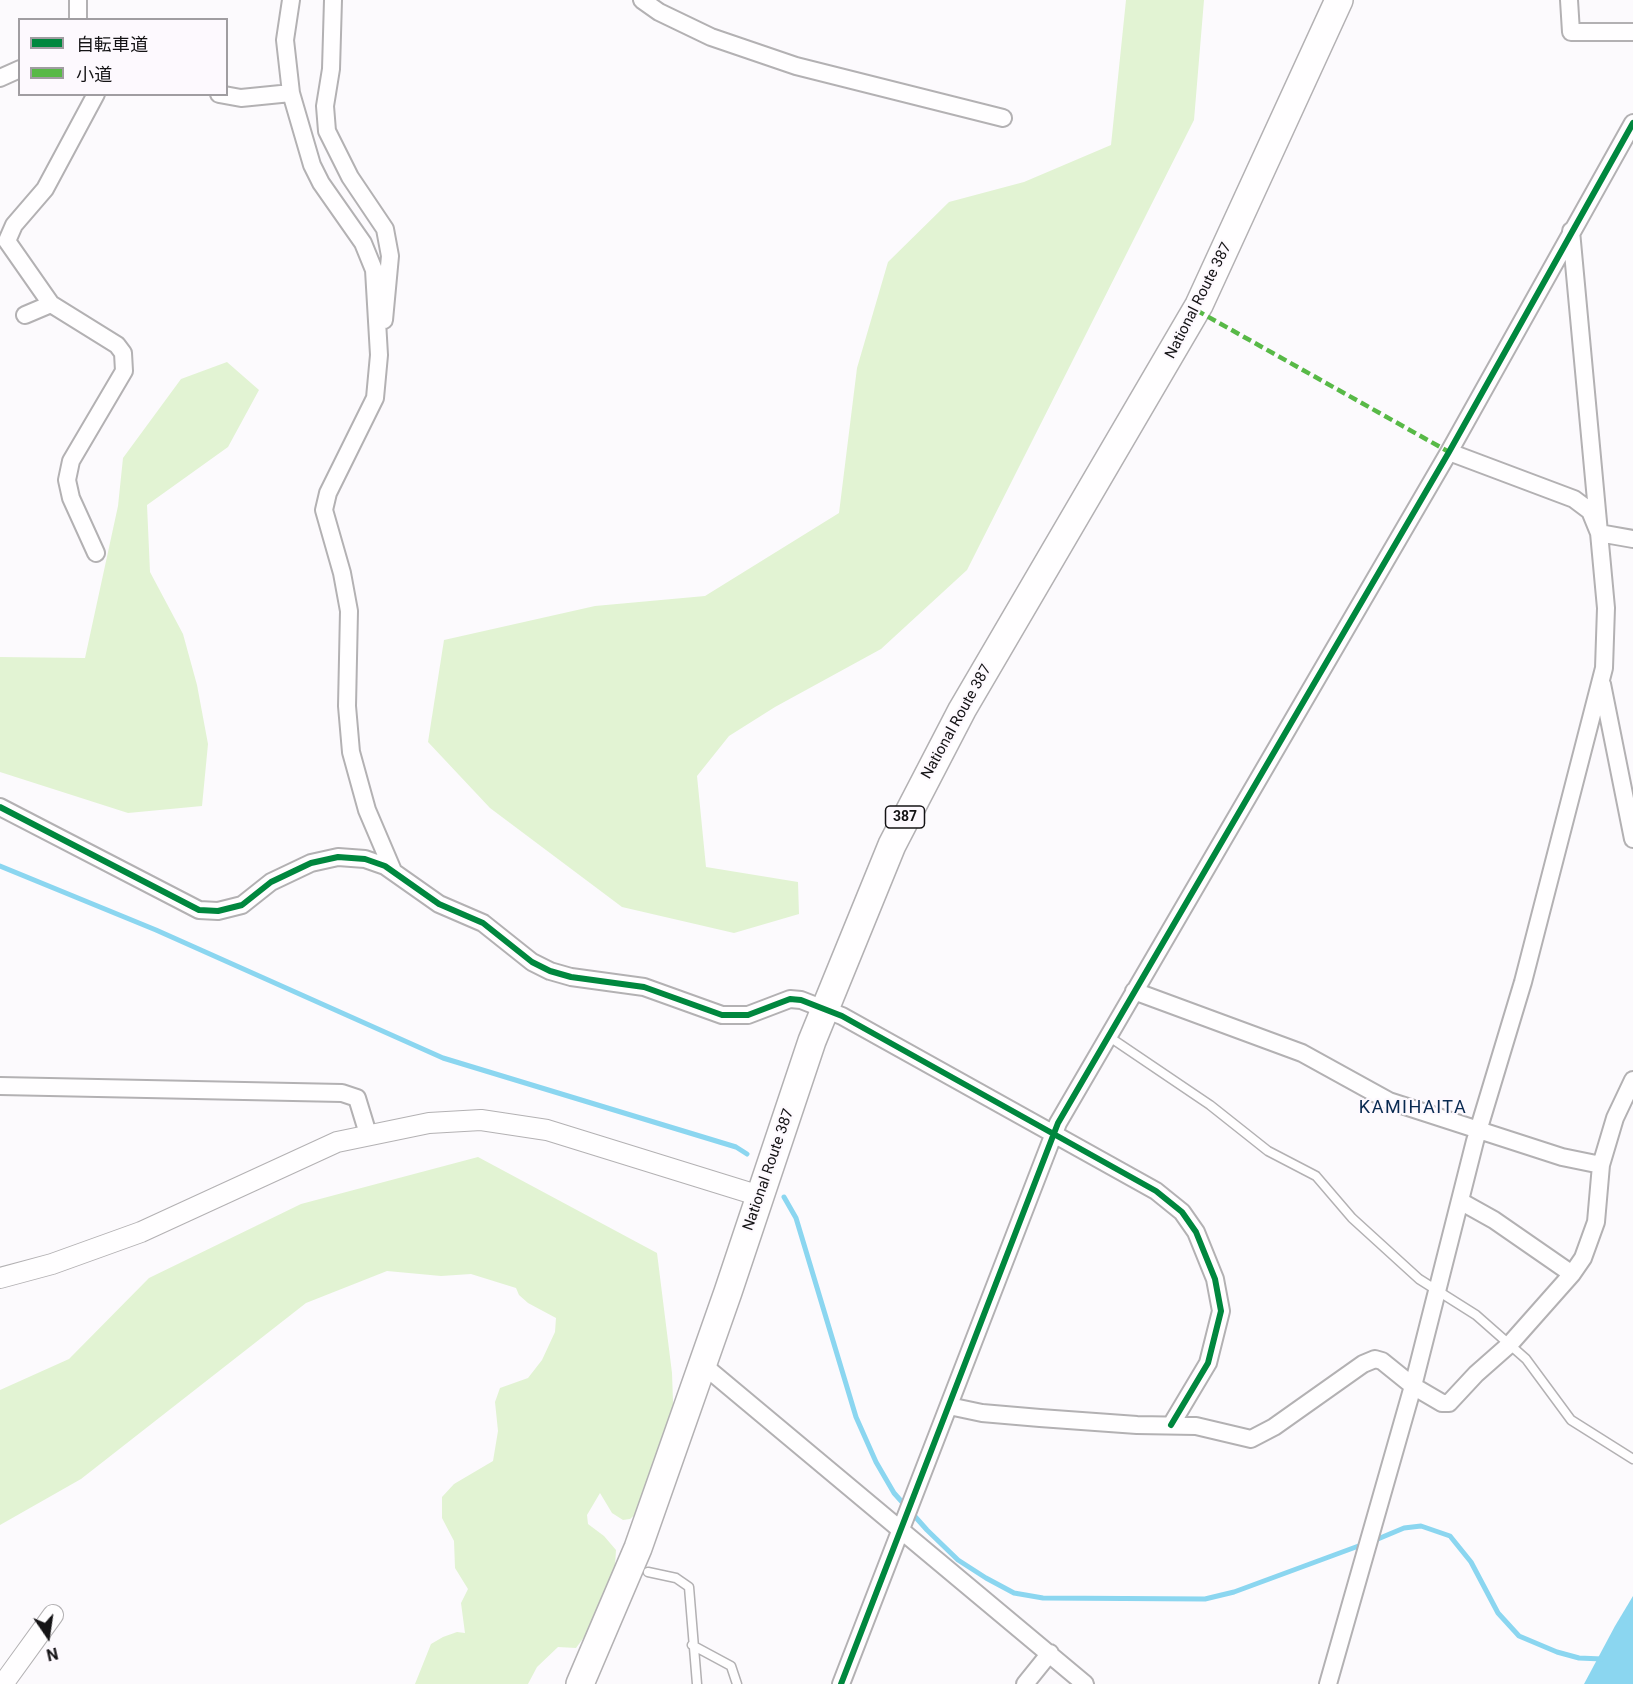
<!DOCTYPE html>
<meta charset="utf-8">
<style>
body{margin:0}
#map{position:relative;width:1633px;height:1684px;overflow:hidden;background:#fcfafd;font-family:Roboto,"Noto Sans JP",sans-serif}
canvas{display:block}
.legend{position:absolute;left:18px;top:18px;width:210px;height:78px;box-sizing:border-box;background:#fdf9fe;border:2px solid #a09da1;margin:0;padding:8px 10px;list-style:none;font-size:18px;color:#141315}
.legend li{display:flex;align-items:center;gap:12px;height:30px}
.legend b{width:30px;border:2px solid #a09da1}
.north{position:absolute;left:18px;top:1606px;width:60px;height:60px;-webkit-text-stroke:4px #fdf9fe;paint-order:stroke;rotate:167deg;font-size:16px;font-weight:700;line-height:24px;text-align:center;color:#141315}
.north::after{content:'';display:block;margin:auto;width:21px;height:27px;background:#141315;clip-path:polygon(50% 0,100% 100%,50% 72%,0 100%)}
</style>
<div id="map">
<canvas width="1633" height="1684"></canvas>
<ul class="legend">
<li><b style="height:8px;background:#00873e"></b>自転車道</li>
<li><b style="height:8px;background:#58b947"></b>小道</li>
</ul>
<div class="north">N</div>
</div>
<script>
const context = document.querySelector('canvas').getContext('2d');
context.lineJoin = 'round';
function fill(path, color) { context.fillStyle = color; context.fill(path, 'evenodd'); }
const shape = rows => new Path2D(rows.map(r => 'M' + r).join(''));
function strokePath(path, color, width, dash) { context.strokeStyle = color; context.lineWidth = width; context.lineCap = dash ? 'butt' : 'round'; context.setLineDash(dash || []); context.stroke(path); }
function label(font, color, halo, rows, align = 'center') {
  context.font = font + ' Roboto,sans-serif'; context.lineWidth = 4.5; context.setLineDash([]); context.textBaseline = 'middle'; context.strokeStyle = halo; context.fillStyle = color; for (const [text, x, y, turn = 0] of rows) {
    context.save(); context.translate(x, y); context.rotate((+turn || 0) * Math.PI / 180); context.textAlign = isNaN(turn) ? turn : align; if (halo) context.strokeText(text, 0, 0); context.fillText(text, 0, 0); context.restore();
  }
}
const green = shape([
 [1126,0,1204,0,1194,120,967,570,881,649,775,707,729,736,697,776,706,867,798,882,799,914,734,933,622,907,490,808,428,742,444,640,595,606,705,596,839,513,857,368,888,262,949,202,1024,182,1111,145],
 [227,362,259,390,228,447,147,505,150,572,183,634,197,685,208,744,202,806,128,813,0,772,0,657,85,658,118,506,123,458,181,379],
 [478,1157,657,1253,672,1373,674,1430,637,1513,630,1519,623,1520,612,1513,600,1493,587,1515,588,1524,604,1536,616,1550,615,1566,603,1600,597,1607,593,1625,576,1648,558,1647,537,1667,528,1684,415,1684,431,1644,443,1637,457,1632,465,1633,461,1603,468,1589,455,1568,454,1541,442,1518,442,1497,454,1484,493,1461,498,1431,495,1402,500,1388,528,1378,542,1360,555,1332,556,1318,528,1303,519,1295,516,1288,471,1274,441,1276,387,1271,306,1303,81,1479,0,1525,0,1390,69,1359,149,1278,301,1204]
]);
const water = shape([
 [1633,1596,1633,1684,1584,1684,1615,1626]
]);
const stream = shape([
 [0,866,156,930,443,1058,736,1147,747,1154],
 [784,1197,796,1218,856,1417,876,1462,894,1493,927,1530,958,1560,986,1578,1014,1593,1043,1598,1205,1599,1234,1592,1364,1544],
 [1373,1541,1404,1528,1421,1526,1450,1536,1471,1562,1498,1613,1519,1636,1557,1652,1579,1658,1602,1659]
]);
const service = shape([
 [1108,1036,1210,1105,1268,1151,1316,1176,1352,1218,1419,1279,1476,1315,1526,1359,1571,1420,1633,1459],
 [648,1572,676,1578,689,1587,697,1684],
 [692,1645,731,1666,737,1684]
]);
const minor = shape([
 [78,0,78,20],
 [291,0,285,40,291,93],
 [333,0,331,69,325,106,327,131,350,177,385,229,390,256,384,320],
 [642,0,659,12,711,37,796,66,1003,118],
 [1569,0,1571,32,1633,32],
 [0,78,20,69],
 [219,94,241,98,291,93,312,165,321,183,363,243,374,270,379,355,375,398,328,493,324,510,342,573,349,611,347,706,351,752,367,810,393,871],
 [25,315,51,304],
 [1449,452,1574,499,1590,511,1599,533,1633,539],
 [96,553,71,498,67,480,71,461,124,371,123,353,117,345,51,304,7,241,14,225,45,189,96,94],
 [1602,684,1633,839],
 [0,807,199,910,218,911,242,905,271,882,311,863,338,857,365,859,385,866,439,904,483,923,532,962,550,971,571,977,644,987,722,1015,748,1015,790,999,801,1000,842,1016,1156,1191,1182,1212,1196,1232,1215,1279,1221,1311,1208,1363,1171,1425],
 [1134,991,1302,1053,1389,1101,1562,1157,1601,1165],
 [0,1086,342,1093,357,1098,368,1134],
 [1460,1201,1494,1220,1572,1274],
 [702,1364,1085,1684],
 [949,1406,982,1413,1040,1418,1137,1425,1196,1426,1251,1439,1274,1427,1363,1364,1375,1359,1382,1361,1413,1386,1442,1403,1449,1403,1476,1374,1510,1344,1572,1274,1583,1258,1596,1222,1601,1165,1615,1118,1633,1080],
 [841,1684,1058,1123,1449,452,1633,123],
 [1025,1684,1050,1653],
 [1328,1684,1413,1386,1475,1141,1523,982,1604,668,1606,608,1571,231]
]);
const tertiary = shape([
 [0,1278,52,1264,141,1232,337,1142,429,1123,481,1120,547,1130,760,1196],
 [3,1684,53,1615]
]);
const trunk = shape([
 [580,1684,638,1548,728,1292,812,1041,892,845,962,710,1199,305,1339,0]
]);
const quiet = shape([
 [1196,310,1449,452]
]);
const cycleway = shape([
 [0,807,199,910,218,911,242,905,271,882,311,863,338,857,365,859,385,866,439,904,483,923,532,962,550,971,571,977,644,987,722,1015,748,1015,790,999,801,1000,842,1016,1156,1191,1182,1212,1196,1232,1215,1279,1221,1311,1208,1363,1171,1425],
 [841,1684,1058,1123,1449,452,1633,123]
]);
const shields = [
 [905,817,39]
];
const shieldNames = [
 ["387",905,817]
];
const streetNames = [
 ["National Route 387",1199,301,-63],
 ["National Route 387",957,722,-61],
 ["National Route 387",769,1170,-71]
];
const quarterNames = [
 ["KAMIHAITA",1413,1108]
];
fill(green, '#e2f3d3');
fill(water, '#8bd6f0');
strokePath(stream, '#8bd6f0', 5);
strokePath(service, '#b3b1b3', 11);
strokePath(minor, '#b3b1b3', 20);
strokePath(tertiary, '#b3b1b3', 22);
strokePath(trunk, '#b3b1b3', 30);
strokePath(service, '#fffeff', 8);
strokePath(minor, '#fffeff', 16);
strokePath(tertiary, '#fffeff', 20);
strokePath(trunk, '#fffeff', 27);
strokePath(quiet, '#58b947', 4.5, [9, 4.5]);
strokePath(cycleway, '#00873e', 6);
for (const [x, y, w] of shields) { const box = new Path2D(); box.roundRect(x - w / 2, y - 11, w, 22, 4.5); context.fillStyle = '#fdf9fe'; context.fill(box); strokePath(box, '#141315', 1.5); }
label('bold 14px', '#141315', null, shieldNames);
label('15px', '#141315', '#fdf9fe', streetNames);
context.letterSpacing = '1.5px';
label('18px', '#092a51', '#fdf9fe', quarterNames);
context.letterSpacing = '0px';
</script>
